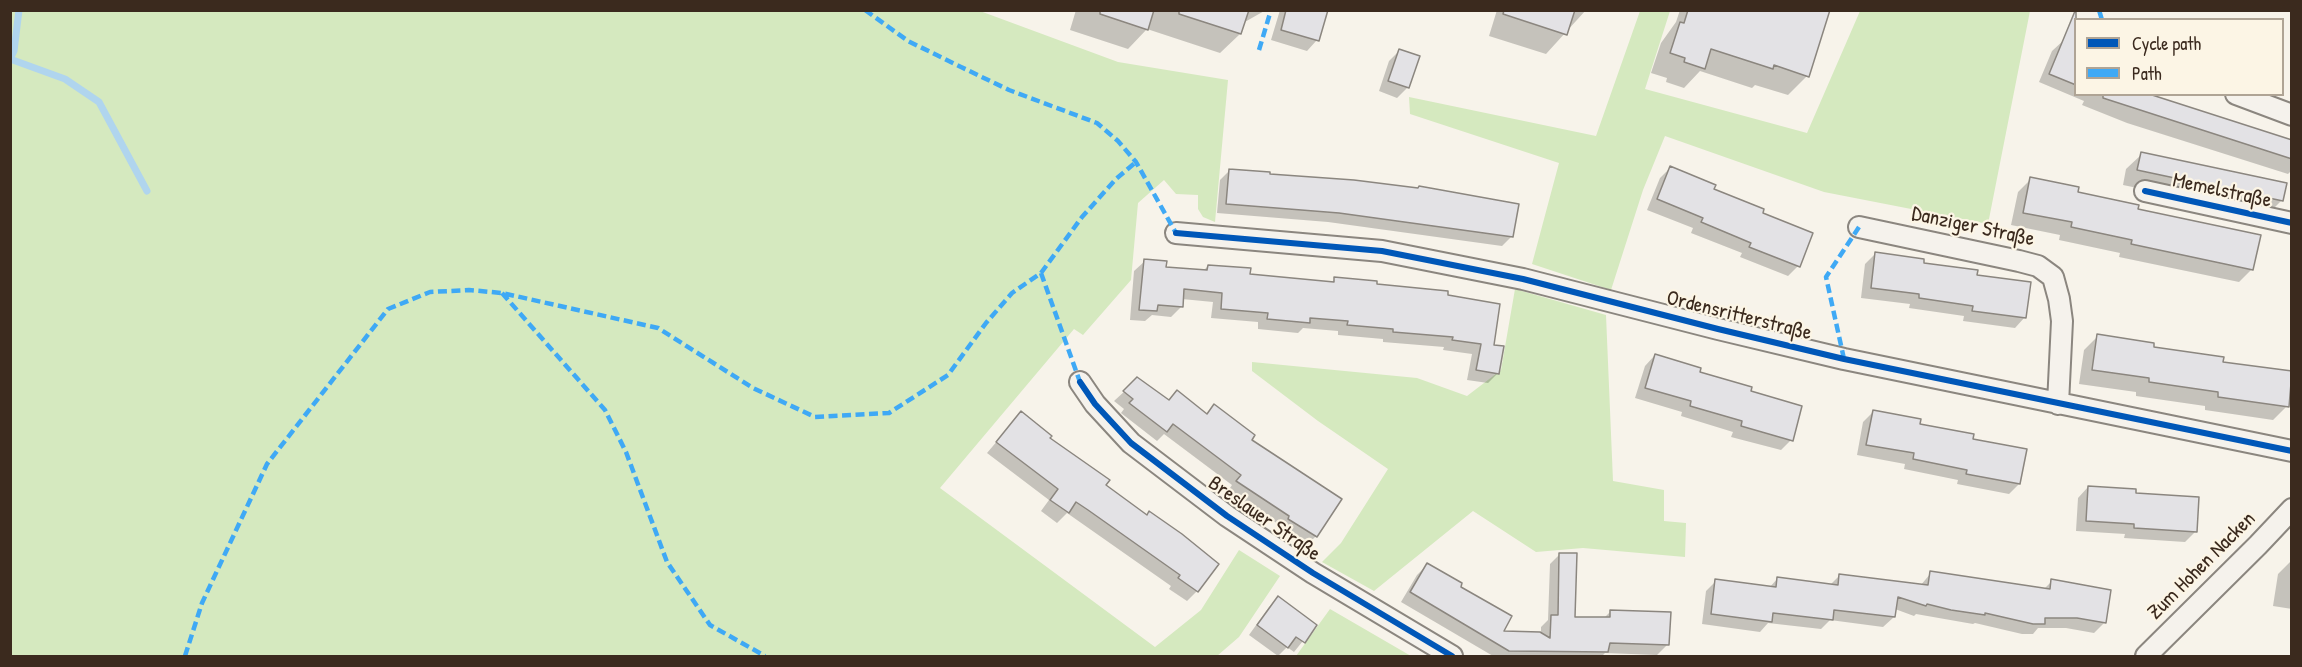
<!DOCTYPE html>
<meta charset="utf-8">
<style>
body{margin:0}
#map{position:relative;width:2302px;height:667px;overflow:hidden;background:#f7f3ea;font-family:"Patrick Hand",sans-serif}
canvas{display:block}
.frame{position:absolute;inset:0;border:12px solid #3b2a1e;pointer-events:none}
.legend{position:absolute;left:2074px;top:18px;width:210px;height:78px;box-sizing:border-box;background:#fcf5e5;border:2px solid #afa495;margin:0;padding:8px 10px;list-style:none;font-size:18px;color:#3b2a1e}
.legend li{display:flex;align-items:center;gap:12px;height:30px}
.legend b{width:30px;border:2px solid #afa495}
</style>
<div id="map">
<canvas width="2302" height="667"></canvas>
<div class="frame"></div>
<ul class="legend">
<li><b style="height:8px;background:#0057b8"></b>Cycle path</li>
<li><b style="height:8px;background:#3fa9f5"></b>Path</li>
</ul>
</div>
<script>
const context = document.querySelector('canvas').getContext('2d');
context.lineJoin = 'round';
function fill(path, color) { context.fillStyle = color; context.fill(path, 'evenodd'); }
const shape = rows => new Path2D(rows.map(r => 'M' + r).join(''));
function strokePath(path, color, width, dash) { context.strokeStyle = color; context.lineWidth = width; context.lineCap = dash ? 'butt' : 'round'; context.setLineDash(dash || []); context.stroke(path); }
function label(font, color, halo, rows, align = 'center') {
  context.font = font + ' "Patrick Hand",sans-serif'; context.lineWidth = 4.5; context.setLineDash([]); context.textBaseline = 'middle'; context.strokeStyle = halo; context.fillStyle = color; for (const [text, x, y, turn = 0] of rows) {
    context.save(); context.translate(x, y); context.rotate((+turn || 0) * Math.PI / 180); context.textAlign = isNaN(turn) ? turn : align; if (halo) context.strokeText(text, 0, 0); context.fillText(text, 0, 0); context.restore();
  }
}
const green = shape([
 [10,11,980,11,1118,62,1228,80,1215,222,1203,217,1198,209,1198,195,1176,194,1164,180,1138,203,1131,280,1083,335,1074,329,940,488,1155,647,1201,610,1239,550,1280,576,1239,637,1217,656,11,656],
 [1640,11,1670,11,1645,89,1807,133,1860,11,2030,11,1988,224,1824,192,1665,136,1643,190,1611,290,1532,264,1559,163,1410,114,1409,97,1596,136],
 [1515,289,1606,315,1613,481,1664,490,1664,521,1686,523,1685,557,1583,548,1536,552,1473,511,1374,591,1322,562,1341,543,1388,469,1318,421,1252,371,1252,362,1417,378,1467,396,1501,370],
 [1330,609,1411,656,1296,656]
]);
const shadow = shape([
 [1076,10,1266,10,1243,23,1240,34,1220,53,1147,29,1128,49,1070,30],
 [1280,10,1327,10,1317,40,1307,51,1271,40],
 [1497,10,1586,10,1546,54,1489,36],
 [1680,10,1828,10,1807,76,1788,95,1755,85,1752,88,1700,71,1684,88,1666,82,1667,78,1651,73,1661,43,1676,22],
 [2065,39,2076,43,2076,94,2145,94,2292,142,2292,170,2288,174,2127,123,2082,105,2084,101,2039,82,2052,51],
 [1400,50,1408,87,1397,98,1379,91,1389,61],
 [2142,154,2282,200,2267,215,2123,185,2126,169],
 [1670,168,1761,214,1798,266,1788,276,1740,257,1742,253,1691,233,1693,228,1647,210,1660,178],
 [1230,170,1268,175,1512,236,1502,246,1328,222,1217,213,1220,180],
 [2031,179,2137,210,2252,269,2239,282,2119,257,2120,253,2059,240,2060,235,2011,225,2018,192],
 [1876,253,1976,277,2025,317,2015,328,1963,321,1964,316,1909,308,1910,304,1861,298,1865,264],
 [1145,261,1165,268,1203,271,1208,266,1249,275,1331,283,1335,279,1446,296,1492,346,1498,373,1488,383,1467,380,1472,354,1443,350,1444,347,1383,342,1383,339,1338,335,1338,331,1303,328,1298,333,1258,329,1258,322,1211,318,1213,302,1182,299,1181,307,1171,317,1152,315,1145,321,1130,320,1134,271],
 [2098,336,2221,363,2292,373,2287,406,2273,420,2205,410,2205,406,2136,396,2136,392,2079,384,2084,350],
 [1655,355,1749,392,1791,440,1781,450,1731,437,1733,432,1681,416,1682,412,1635,398,1645,366],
 [1138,379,1168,401,1206,415,1214,406,1250,440,1316,536,1306,546,1279,529,1281,526,1228,491,1232,485,1164,434,1157,441,1121,413,1124,409,1114,401],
 [1873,412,1971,440,2019,484,2009,494,1957,484,1958,480,1904,469,1905,464,1857,455,1863,422],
 [1021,413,1104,486,1197,591,1187,601,1169,589,1171,586,1067,513,1057,523,1041,511,1049,500,987,453],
 [2088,487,2135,495,2196,531,2185,542,2124,538,2125,534,2076,531,2078,498],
 [1560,554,1574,618,1604,618,1610,612,1667,645,1657,655,1605,653,1602,656,1493,656,1401,602,1417,575,1427,565,1459,587,1502,632,1541,634,1541,627,1548,620,1550,564],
 [2292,560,2292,609,2273,606,2278,574],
 [1931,573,2043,590,2052,581,2105,622,2094,633,2066,628,2038,628,2033,634,2022,634,1975,623,1973,624,1916,614,1914,616,1895,609,1894,617,1883,627,1830,620,1821,629,1768,623,1760,632,1702,624,1706,591,1716,581,1769,588,1778,578,1830,585,1840,575,1920,586],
 [1278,598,1315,626,1294,652,1287,647,1278,656,1249,635,1269,607]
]);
const stream = shape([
 [10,59,65,79,99,102,147,191],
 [10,59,14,51,19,10]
]);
const building = shape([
 [1100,10,1154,10,1148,30,1100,14,1100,10],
 [1179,10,1249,10,1241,34,1179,14,1179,10],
 [1286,10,1328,10,1319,41,1281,30,1286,10],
 [1504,10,1575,10,1567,35,1503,14,1504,10],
 [1688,10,1830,10,1809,77,1774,65,1773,69,1711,49,1705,69,1684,62,1685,58,1670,53,1680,22,1684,23,1688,10],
 [2075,11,2076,11,2076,85,2049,74,2075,11],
 [1399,49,1420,56,1409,88,1388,81,1399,49],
 [2103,94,2149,94,2292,140,2292,159,2103,98,2103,94],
 [2141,152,2287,183,2283,201,2137,170,2141,152],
 [1670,166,1716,185,1714,189,1764,209,1763,213,1813,233,1800,267,1749,247,1751,243,1701,222,1703,218,1657,199,1670,166],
 [1229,169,1270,172,1270,174,1354,180,1418,188,1419,186,1519,204,1513,237,1339,213,1226,204,1229,169],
 [2030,177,2079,187,2078,192,2139,205,2138,209,2261,235,2253,270,2131,244,2132,240,2071,227,2072,222,2023,213,2030,177],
 [1875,252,1924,259,1924,263,1978,270,1977,275,2031,282,2026,318,1972,311,1973,306,1919,298,1919,294,1871,288,1875,252],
 [1144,259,1167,261,1166,267,1207,270,1208,265,1251,268,1250,274,1334,282,1334,277,1377,281,1377,284,1448,291,1448,295,1500,304,1494,345,1504,346,1499,374,1476,370,1481,344,1452,340,1453,337,1393,332,1393,329,1347,325,1348,321,1310,318,1310,323,1267,319,1268,313,1221,309,1222,293,1184,289,1183,307,1158,305,1157,311,1139,310,1144,259],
 [2097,334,2154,343,2154,347,2224,357,2223,362,2292,371,2289,407,2218,397,2218,392,2149,382,2149,378,2092,370,2097,334],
 [1655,354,1701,368,1700,372,1752,387,1751,391,1802,406,1793,441,1741,426,1742,421,1690,406,1691,401,1645,388,1655,354],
 [1137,377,1169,400,1177,390,1207,414,1214,404,1255,435,1252,440,1342,499,1317,537,1288,519,1289,516,1236,481,1241,475,1173,424,1167,432,1129,403,1133,399,1123,391,1137,377],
 [1873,410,1921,419,1920,424,1974,434,1973,439,2027,449,2020,484,1966,474,1967,470,1913,459,1914,453,1866,445,1873,410],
 [1021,411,1052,436,1050,438,1110,480,1106,485,1147,515,1149,511,1182,534,1219,564,1198,592,1178,578,1180,575,1088,510,1076,502,1069,513,1050,500,1058,489,996,442,1021,411],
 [2088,486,2136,489,2136,493,2199,497,2197,532,2134,528,2134,524,2086,521,2088,486],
 [1559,553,1577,553,1575,617,1610,617,1610,610,1671,612,1669,645,1610,643,1608,652,1509,651,1410,592,1427,563,1462,583,1461,587,1512,616,1504,631,1540,632,1550,638,1551,615,1558,615,1559,553],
 [1930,571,2050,589,2051,579,2111,590,2106,623,2077,618,2045,618,2045,624,2033,624,1985,613,1985,615,1951,610,1927,604,1926,606,1898,597,1895,617,1834,610,1833,620,1773,613,1772,622,1711,614,1715,579,1776,587,1777,577,1838,585,1839,574,1928,585,1930,571],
 [1278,596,1317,625,1305,643,1296,637,1288,648,1257,625,1278,596]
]);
const street = shape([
 [2236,94,2292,115],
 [2145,191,2292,223],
 [1859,227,2019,261,2038,266,2053,277,2059,299,2062,321,2058,404],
 [1176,233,1382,251,1523,279,1718,329,1844,359,2292,451],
 [1080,382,1095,404,1131,443,1227,516,1313,573,1452,656],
 [2146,656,2258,545,2292,509]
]);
const quiet = shape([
 [865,10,908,41,961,67,1009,90,1097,123,1118,141,1136,162,1176,233],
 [2099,10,2102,20],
 [1259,50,1271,10],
 [1041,273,1080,382],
 [502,293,605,410,626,452,667,562,710,625,765,656],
 [1844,359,1826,277,1859,227],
 [185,656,202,603,267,464,388,309,430,292,469,290,502,293,658,328,753,388,815,417,889,413,948,375,986,323,1012,293,1041,273,1082,217,1116,179,1136,162]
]);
const cycleway = shape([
 [2145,191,2292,223],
 [1176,233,1382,251,1523,279,1718,329,1844,359,2292,451],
 [1080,382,1095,404,1131,443,1227,516,1313,573,1452,656]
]);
const streetNames = [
 ["Memelstraße",2222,191,12],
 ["Danziger Straße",1973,227,12],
 ["Ordensritterstraße",1739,316,14],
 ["Breslauer Straße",1264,519,35],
 ["Zum Hohen Nacken",2202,566,-45]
];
fill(green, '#d5e9bf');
fill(shadow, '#0003');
strokePath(stream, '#b0d5ee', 7);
fill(building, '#e3e2e5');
strokePath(building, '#8b867f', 1.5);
strokePath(street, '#8b867f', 24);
strokePath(street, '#f5f2ec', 20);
strokePath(quiet, '#3fa9f5', 4.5, [9, 4.5]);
strokePath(cycleway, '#0057b8', 6);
label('21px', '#3b2a1e', '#fcf5e5', streetNames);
</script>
